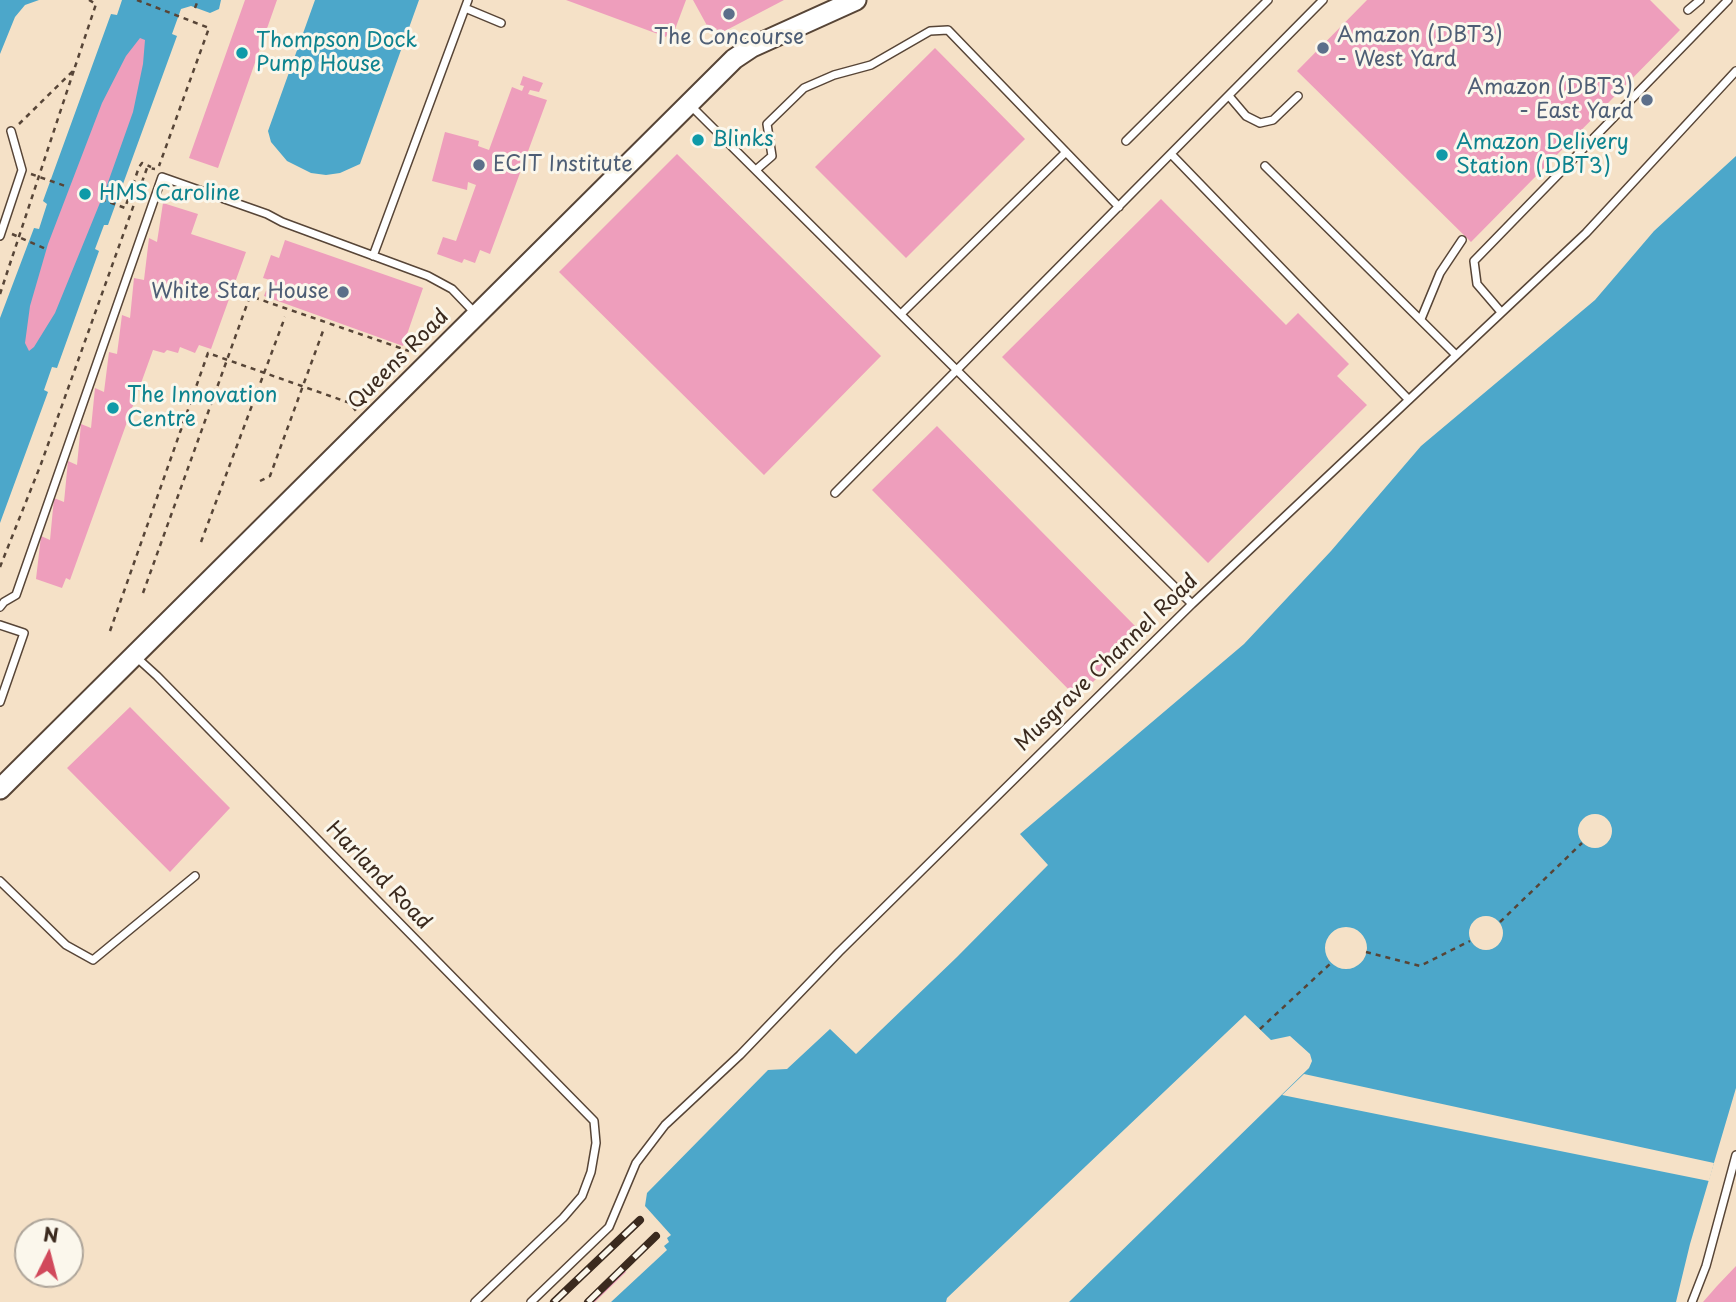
<!DOCTYPE html>
<style>
body{margin:0}
#map{position:relative;width:1736px;height:1302px;overflow:hidden;background:#f5e1c7;font-family:"Playpen Sans",sans-serif}
canvas{display:block}
.north{position:absolute;left:14px;top:1218px;width:70px;height:70px;box-sizing:border-box;background:#fbf7ec;border:2px solid #aea59a;border-radius:50%;rotate:6deg;font-size:19px;font-weight:700;line-height:28px;text-align:center;color:#3b2a1e}
.north::after{content:'';display:block;margin:auto;width:24px;height:32px;background:#d1495b;clip-path:polygon(50% 0,100% 100%,50% 72%,0 100%)}
</style>
<div id="map">
<canvas width="1736" height="1302"></canvas>
<div class="north">N</div>
</div>
<script>
const context = document.querySelector('canvas').getContext('2d');
context.lineJoin = 'round';
function fill(path, color) { context.fillStyle = color; context.fill(path, 'evenodd'); }
const shape = rows => new Path2D(rows.map(r => 'M' + r).join(''));
function strokePath(path, color, width, dash) { context.strokeStyle = color; context.lineWidth = width; context.lineCap = dash ? 'butt' : 'round'; context.setLineDash(dash || []); context.stroke(path); }
function label(font, color, halo, rows, align = 'center') {
  context.font = font + ' "Playpen Sans",sans-serif'; context.lineWidth = 6; context.setLineDash([]); context.textBaseline = 'middle'; context.strokeStyle = halo; context.fillStyle = color; for (const [text, x, y, turn = 0] of rows) {
    context.save(); context.translate(x, y); context.rotate((+turn || 0) * Math.PI / 180); context.textAlign = isNaN(turn) ? turn : align; if (halo) context.strokeText(text, 0, 0); context.fillText(text, 0, 0); context.restore();
  }
}
const water = shape([
 [0,0,39,0,25,5,15,17,0,54],
 [122,0,221,0,219,9,210,13,191,6,181,9,172,34,177,36,108,225,104,225,95,249,99,251,57,368,52,367,44,390,48,392,0,523,0,318,34,228,39,229,47,204,43,201,111,14,117,15],
 [315,0,419,0,360,164,340,173,326,175,311,173,287,161,271,142,268,131],
 [1736,156,1736,1088,1690,1244,1676,1302,1069,1302,1309,1068,1312,1061,1310,1054,1290,1036,1271,1040,1245,1015,947,1298,946,1302,611,1302,667,1250,664,1246,669,1242,667,1238,671,1235,645,1206,647,1193,768,1070,787,1069,830,1029,856,1054,957,957,1048,865,1020,834,1244,644,1331,551,1421,446,1595,300,1654,231]
]);
const pier = shape([
 '1578 831a17 17 0 1 1 34 0a17 17 0 1 1-34 0Z',
 '1469 933a17 17 0 1 1 34 0a17 17 0 1 1-34 0Z',
 '1325 948a21 21 0 1 1 42 0a21 21 0 1 1-42 0Z',
 [1304,1074,1714,1163,1709,1181,1282,1095]
]);
const building = shape([
 [245,0,277,0,218,168,189,158],
 [566,0,686,0,674,32,669,30,666,37],
 [693,0,784,0,719,34,716,28,710,31],
 [1367,0,1650,0,1680,30,1471,242,1297,71],
 [140,38,145,40,143,64,133,112,106,188,55,313,34,347,29,351,25,343,30,306,48,244,102,103,126,56],
 [935,48,1025,139,906,258,815,167],
 [523,76,543,83,539,92,530,90,528,94,547,100,490,254,480,250,475,263,464,259,462,263,437,254,443,237,456,241,476,185,468,182,467,190,432,181,445,132,479,141,478,146,489,150,512,87,522,91,524,86,520,85],
 [677,154,881,356,764,475,559,272],
 [1161,199,1286,325,1298,313,1349,364,1337,376,1367,405,1208,563,1002,357],
 [163,203,198,214,191,234,246,252,211,349,199,345,195,353,180,347,178,353,167,350,164,353,153,350,70,580,66,578,62,588,36,579,41,536,50,540,54,498,64,502,68,461,77,465,81,424,91,428,95,388,104,392,109,352,117,354,122,315,130,318,134,278,144,280,149,238,157,242],
 [285,240,423,288,403,346,264,296,270,280,263,278,271,255,279,258],
 [937,426,1142,633,1077,698,872,490],
 [130,707,230,808,170,872,67,768],
 [1736,1266,1736,1302,1703,1302,1717,1286],
 [624,1270,626,1272,595,1302,591,1302]
]);
const path = shape([
 [137,0,209,28,159,166],
 [195,8,198,0],
 [19,124,74,70,96,4,89,0],
 [31,174,68,187],
 [101,199,125,208,139,167,142,163,151,167],
 [12,234,46,249],
 [0,294,74,70],
 [260,481,270,476,323,331],
 [201,542,285,317],
 [0,567,41,464,147,168,155,169],
 [143,593,250,296,409,351],
 [110,631,208,353,350,403,356,411],
 [1500,922,1582,843],
 [1366,952,1420,966,1470,941],
 [1260,1029,1331,963]
]);
const lane = shape([
 [465,8,501,23],
 [1688,10,1700,0],
 [1229,96,1246,116,1260,123,1273,120,1298,96],
 [690,105,1192,604],
 [1126,141,1268,0],
 [1172,155,1408,399],
 [1265,166,1456,355],
 [757,169,772,156,767,124,804,88,834,75,871,65,930,31,948,30,1119,207],
 [0,236,22,170,11,131],
 [373,256,468,0],
 [1501,312,1477,284,1474,261,1728,0],
 [901,314,1066,152],
 [1421,319,1440,273,1462,240],
 [835,493,1323,0],
 [0,607,4,602,16,595,162,177,267,214,282,222,428,276,452,289,475,313],
 [0,625,24,633,0,702],
 [135,656,157,676,594,1121,596,1143,591,1172,582,1196,563,1218,475,1302],
 [0,881,66,945,93,960,195,876],
 [531,1302,609,1227,636,1163,665,1125,740,1055,839,952,1192,604,1586,233,1736,71],
 [1692,1302,1706,1266,1736,1155]
]);
const secondary = shape([
 [0,789,734,59,752,47,856,0]
]);
const rail = shape([
 [554,1302,640,1220],
 [588,1302,656,1236]
]);
const markers = [
 [729,14,7,"#5c6f8a"],
 [1323,48,7,"#5c6f8a"],
 [242,53,7,"#0f9aa8"],
 [1647,100,7,"#5c6f8a"],
 [698,140,7,"#0f9aa8"],
 [1442,155,7,"#0f9aa8"],
 [479,165,7,"#5c6f8a"],
 [85,194,7,"#0f9aa8"],
 [343,292,7,"#5c6f8a"],
 [113,408,7,"#0f9aa8"]
];
const serviceNames = [
 ["Amazon (DBT3)",1337,36],
 ["- West Yard",1337,60],
 ["The Concourse",729,38,"center"],
 ["Amazon (DBT3)",1633,88,"right"],
 ["- East Yard",1633,112,"right"],
 ["ECIT Institute",493,165],
 ["White Star House",329,292,"right"]
];
const cultureNames = [
 ["Thompson Dock",256,41],
 ["Pump House",256,65],
 ["Blinks",712,140],
 ["Amazon Delivery",1456,143],
 ["Station (DBT3)",1456,167],
 ["HMS Caroline",99,194],
 ["The Innovation",127,396],
 ["Centre",127,420]
];
const streetNames = [
 ["Queens Road",399,360,-45],
 ["Musgrave Channel Road",1107,663,-44],
 ["Harland Road",378,876,46]
];
fill(water, '#4ca7ca');
fill(pier, '#f5e1c7');
fill(building, '#ee9ebc');
strokePath(lane, '#574537', 10);
strokePath(secondary, '#574537', 23);
strokePath(path, '#574537', 2.5, [5, 5]);
strokePath(lane, '#fff', 7);
strokePath(secondary, '#fff', 19);
strokePath(rail, '#3b2a1e', 8);
strokePath(rail, '#fbf7ec', 5, [16]);
for (const [x, y, r, color] of markers) { const dot = new Path2D(); dot.arc(x, y, r, 0, 2 * Math.PI); context.fillStyle = color; context.fill(dot); strokePath(dot, '#fbf7ec', 2.5); }
label('21px', '#4e5e75', '#fbf7ec', serviceNames, 'left');
label('21px', '#0d838f', '#fbf7ec', cultureNames, 'left');
label('21px', '#3b2a1e', '#fbf7ec', streetNames);
</script>
